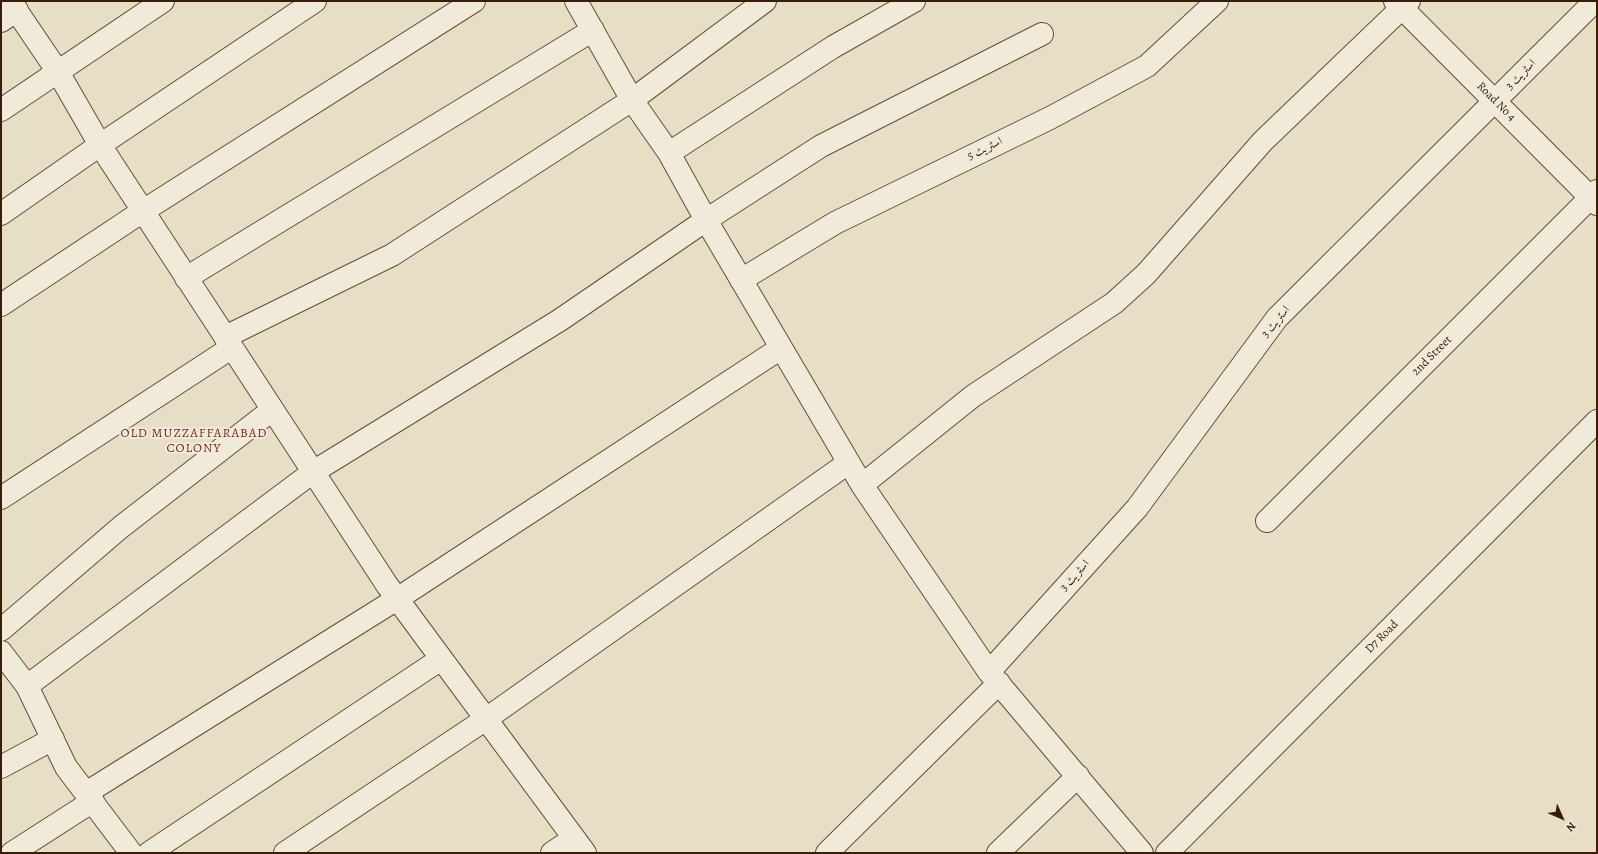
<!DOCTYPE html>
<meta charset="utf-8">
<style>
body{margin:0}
#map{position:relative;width:1598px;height:854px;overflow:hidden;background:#e7dfc5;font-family:Alegreya,serif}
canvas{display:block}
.frame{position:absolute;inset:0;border:2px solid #3b1c04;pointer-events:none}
.north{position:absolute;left:1542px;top:798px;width:40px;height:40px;-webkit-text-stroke:3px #efead9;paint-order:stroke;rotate:135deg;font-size:11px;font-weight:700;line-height:16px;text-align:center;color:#3b1c04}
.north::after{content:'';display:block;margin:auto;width:14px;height:18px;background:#3b1c04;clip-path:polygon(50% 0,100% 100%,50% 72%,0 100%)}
</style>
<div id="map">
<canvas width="1598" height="854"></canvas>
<div class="frame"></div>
<div class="north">N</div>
</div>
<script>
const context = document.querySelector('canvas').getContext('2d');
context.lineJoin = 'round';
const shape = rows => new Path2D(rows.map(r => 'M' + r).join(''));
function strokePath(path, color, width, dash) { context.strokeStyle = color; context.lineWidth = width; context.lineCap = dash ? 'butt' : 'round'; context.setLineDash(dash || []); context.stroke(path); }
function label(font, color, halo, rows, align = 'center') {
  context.font = font + ' Alegreya,Amiri,serif'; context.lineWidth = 4; context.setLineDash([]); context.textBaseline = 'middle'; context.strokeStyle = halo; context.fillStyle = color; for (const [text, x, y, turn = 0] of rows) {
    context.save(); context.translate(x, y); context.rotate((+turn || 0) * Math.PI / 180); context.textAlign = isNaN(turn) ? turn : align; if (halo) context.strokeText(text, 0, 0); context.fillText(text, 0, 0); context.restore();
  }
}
const minor = shape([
 [10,1,58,72,100,145,387,585,585,853],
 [576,1,632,100,669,153,706,220,862,485,989,672,1142,853],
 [1,21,17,10],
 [1,110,163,1],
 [669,153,833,47,914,1],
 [1,214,100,145,315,1],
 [186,278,593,30],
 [741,280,835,223,1050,118,1147,66,1217,1],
 [1,305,143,211,474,1],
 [225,337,392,255,632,100,765,1],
 [862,485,973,396,1114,303,1146,274,1263,141,1409,1],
 [1,498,231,348],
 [1267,521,1597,191],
 [1,630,121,527,272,410],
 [1,652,27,686,66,767,131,853],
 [989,672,1137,508,1277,318,1595,1],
 [27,686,313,472,560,320,706,220,821,146,1042,34],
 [1,767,53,739],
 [86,793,397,599,781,348],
 [12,853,93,801],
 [149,853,441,659],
 [285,853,486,719,848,463],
 [552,853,573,839],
 [827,853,999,683],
 [998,853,1078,776]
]);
const tertiary = shape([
 [1395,1,1597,204],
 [1167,853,1597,421]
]);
const streetNames = [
 ["اسٹریٹ 3",1521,75,-45],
 ["Road No 4",1496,102,45],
 ["اسٹریٹ 5",985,149,-26],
 ["اسٹریٹ 3",1276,322,-50],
 ["2nd Street",1432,356,-45],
 ["اسٹریٹ 3",1075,576,-48],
 ["D7 Road",1382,637,-45]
];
const neighbourhoodNames = [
 ["OLD MUZZAFFARABAD",194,434],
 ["COLONY",194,449]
];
strokePath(minor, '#664d34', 24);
strokePath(tertiary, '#664d34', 24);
strokePath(minor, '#efead9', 22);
strokePath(tertiary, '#efead9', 22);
label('12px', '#3b1c04', '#efead9', streetNames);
context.letterSpacing = '1px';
label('13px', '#7a1f14', '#efead9', neighbourhoodNames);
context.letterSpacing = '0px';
</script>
